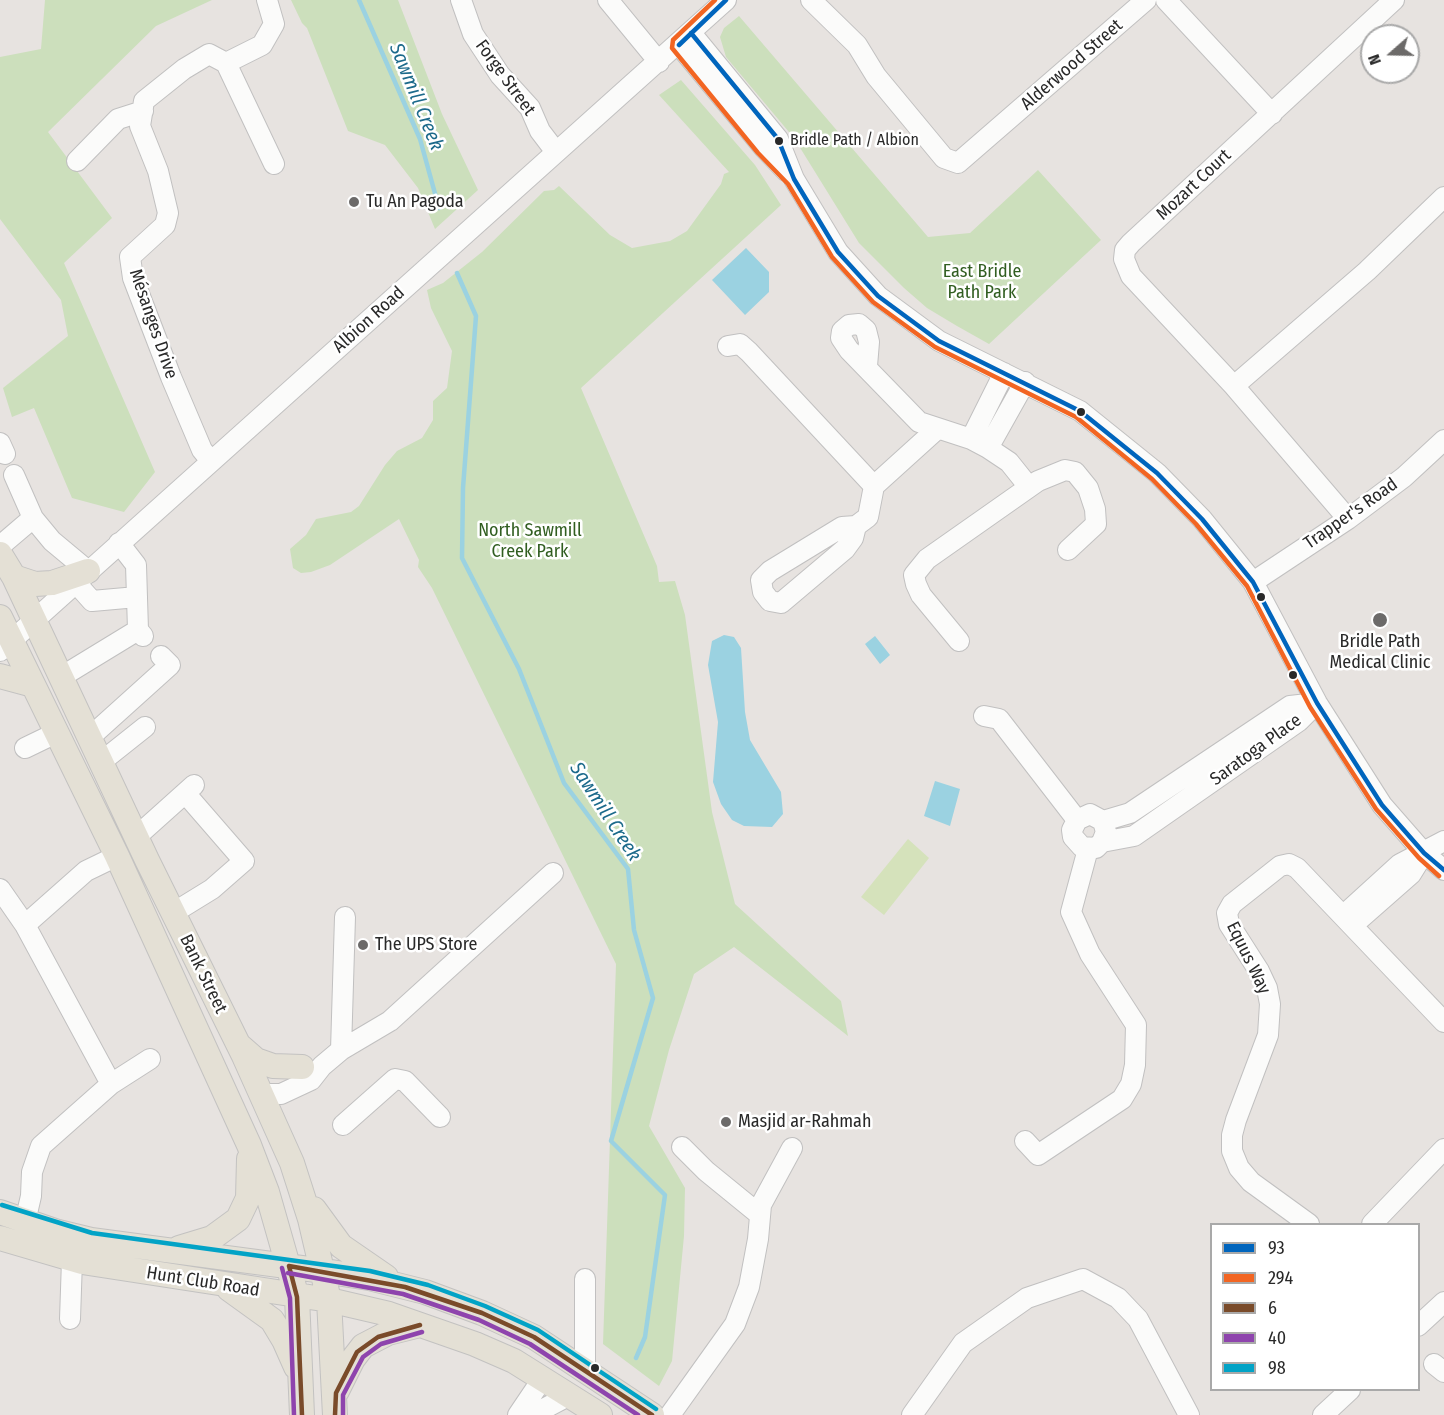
<!DOCTYPE html>
<meta charset="utf-8">
<style>
body{margin:0}
#map{position:relative;width:1444px;height:1415px;overflow:hidden;background:#e7e3e0;font-family:"Fira Sans Condensed",sans-serif}
canvas{display:block}
.legend{position:absolute;left:1210px;top:1223px;width:210px;height:168px;box-sizing:border-box;background:#fff;border:2px solid #a9a9a9;margin:0;padding:8px 10px;list-style:none;font-size:18px;color:#292929}
.legend li{display:flex;align-items:center;gap:12px;height:30px}
.legend b{width:30px;border:2px solid #a9a9a9}
.north{position:absolute;left:1360px;top:24px;width:60px;height:60px;box-sizing:border-box;background:#fff;border:2px solid #a9a9a9;border-radius:50%;rotate:250deg;font-size:16px;font-weight:700;line-height:24px;text-align:center;color:#292929}
.north::after{content:'';display:block;margin:auto;width:21px;height:27px;background:#6c6a69;clip-path:polygon(50% 0,100% 100%,50% 72%,0 100%)}
</style>
<div id="map">
<canvas width="1444" height="1415"></canvas>
<ul class="legend">
<li><b style="height:8px;background:#0065bd"></b>93</li>
<li><b style="height:8px;background:#f26522"></b>294</li>
<li><b style="height:8px;background:#7a4b2a"></b>6</li>
<li><b style="height:8px;background:#8e44ad"></b>40</li>
<li><b style="height:8px;background:#02a3c6"></b>98</li>
</ul>
<div class="north">N</div>
</div>
<script>
const context = document.querySelector('canvas').getContext('2d');
context.lineJoin = 'round';
function fill(path, color) { context.fillStyle = color; context.fill(path, 'evenodd'); }
const shape = rows => new Path2D(rows.map(r => 'M' + r).join(''));
function strokePath(path, color, width, dash) { context.strokeStyle = color; context.lineWidth = width; context.lineCap = dash ? 'butt' : 'round'; context.setLineDash(dash || []); context.stroke(path); }
function label(font, color, halo, rows, align = 'center') {
  context.font = font + ' "Fira Sans Condensed",sans-serif'; context.lineWidth = 5; context.setLineDash([]); context.textBaseline = 'middle'; context.strokeStyle = halo; context.fillStyle = color; for (const [text, x, y, turn = 0] of rows) {
    context.save(); context.translate(x, y); context.rotate((+turn || 0) * Math.PI / 180); context.textAlign = isNaN(turn) ? turn : align; if (halo) context.strokeText(text, 0, 0); context.fillText(text, 0, 0); context.restore();
  }
}
const green = shape([
 [45,0,212,0,156,26,48,132,112,218,64,263,155,472,124,512,72,498,34,408,12,417,3,388,68,336,61,300,0,219,0,57,41,49],
 [291,0,398,0,442,114,478,190,435,229,418,188,385,145,348,131,307,28,302,23],
 [739,16,928,237,970,233,1038,170,1101,240,989,344,957,326,927,308,904,288,859,243,794,138,726,57,720,37,724,28],
 [681,80,755,165,781,205,581,388,657,566,659,582,675,581,685,615,712,812,735,904,841,1001,848,1036,734,947,694,974,669,1050,649,1126,685,1188,684,1236,672,1361,659,1386,603,1344,616,964,432,588,418,567,419,560,399,519,330,565,311,572,301,573,293,568,290,549,306,535,316,519,351,512,359,506,385,465,397,451,422,438,433,420,433,401,447,388,452,351,431,308,427,290,443,283,482,252,544,191,554,190,559,186,610,235,632,248,670,241,687,231,721,184,724,174,729,172,659,95]
]);
const pitch = shape([
 [908,839,929,858,884,915,861,897]
]);
const water = shape([
 [746,248,769,272,769,292,745,315,712,280],
 [724,635,734,637,741,648,745,712,750,740,781,792,783,814,772,827,744,826,732,820,721,804,713,782,718,722,708,665,712,641],
 [875,636,890,655,880,664,865,644],
 [935,781,960,789,950,826,924,816]
]);
const stream = shape([
 [359,0,420,139,439,208],
 [457,273,476,316,463,488,462,558,519,669,564,783,628,869,634,930,653,998,611,1141,665,1195,645,1337,636,1358]
]);
const minor = shape([
 [461,0,473,34,500,75,530,108,540,131,556,152],
 [608,0,659,62],
 [811,0,857,45,876,76,944,158,958,163,1146,0],
 [1166,0,1272,114],
 [691,33,778,139,794,179,838,252,878,296,939,341,1080,411,1157,473,1202,519,1253,582,1317,703,1382,805,1424,853,1444,870],
 [679,45,764,148,786,171],
 [226,63,274,164],
 [77,161,118,119,143,111],
 [728,346,740,344,749,352,874,486],
 [867,366,869,342,866,330,859,324,849,325,842,331,841,338,849,350,919,422,971,439,988,448,1009,462,1029,487],
 [1234,386,1367,271,1444,197],
 [971,439,1004,373],
 [0,443,5,454],
 [988,448,1025,382],
 [211,461,202,450,171,377,133,278,130,257,165,225,168,213,158,171,140,126,144,101,184,69,209,54,226,63,262,45,274,24,267,0],
 [14,475,33,518],
 [1348,519,1234,386,1131,276,1124,259,1125,250,1131,243,1394,0],
 [856,526,853,538,845,549,781,603,770,601,763,592,761,580,770,571,842,527,856,526,868,517,874,486,937,429],
 [119,543,136,565,138,630,143,636],
 [0,546,33,518,52,541,88,571],
 [1253,582,1348,519,1404,477,1444,440],
 [76,583,92,601,137,597],
 [959,641,921,595,916,584,914,575,927,559,1038,481,1065,470,1075,472,1088,488,1095,509,1096,524,1068,550],
 [0,651,726,0],
 [61,677,138,630],
 [984,716,999,719,1077,820],
 [89,738,170,665,161,656],
 [25,748,56,733],
 [101,762,145,727],
 [1103,821,1130,813,1290,706,1317,703],
 [136,837,194,785],
 [1102,842,1106,832,1103,821,1090,814,1077,820,1072,830,1073,837,1082,847,1096,848,1102,842,1134,836,1299,721,1317,703],
 [0,889,25,925,86,871,117,856],
 [173,913,212,889,244,861,185,793],
 [1344,915,1400,864,1444,841],
 [25,925,111,1084],
 [1353,925,1411,874,1424,853],
 [341,1050,345,917],
 [261,1094,281,1094,311,1080,322,1066,341,1050,390,1021,553,873],
 [343,1125,395,1079,405,1081,440,1117],
 [1025,1141,1038,1155,1122,1099,1131,1084,1135,1065,1136,1025,1090,954,1071,912,1088,849],
 [682,1147,706,1171,760,1215],
 [25,1222,31,1196,32,1172,41,1146,111,1084,150,1059],
 [1309,1224,1251,1182,1239,1168,1232,1151,1232,1135,1236,1120,1268,1035,1270,1004,1267,988,1259,971,1229,924,1227,913,1232,904,1280,866,1289,864,1297,868,1444,1022],
 [1372,1224,1444,1149],
 [70,1319,72,1260],
 [1418,1326,1444,1302],
 [1434,1364,1444,1372],
 [585,1370,585,1279],
 [518,1415,543,1378],
 [532,1415,570,1395],
 [670,1415,735,1324,749,1287,758,1239,761,1205,792,1148],
 [912,1415,963,1343,1027,1298,1083,1279,1118,1298,1138,1319,1189,1415],
 [1323,1415,1350,1390]
]);
const major = shape([
 [0,554,14,577,147,860,244,1056,292,1163,310,1219,329,1300,335,1415],
 [14,577,35,584,52,583,88,571],
 [0,617,117,856,249,1145,267,1192,297,1297,302,1415],
 [0,676,33,685],
 [240,1046,256,1060,273,1066,302,1067],
 [314,1209,341,1246,386,1277],
 [0,1212,58,1232,91,1240,324,1271,369,1278,425,1292,482,1313,534,1337,652,1415],
 [0,1238,82,1262,329,1300,389,1314,475,1344,514,1361,600,1415],
 [179,1248,212,1238,238,1219,248,1198,249,1159],
 [229,1289,272,1320,284,1340,296,1367],
 [337,1391,353,1359,363,1346,388,1333,420,1325]
]);
const bus1 = shape([
 [691,33,778,139,794,179,838,252,878,296,939,341,1080,411,1157,473,1202,519,1253,582,1317,703,1382,805,1424,853,1444,870],
 [679,45,726,0]
]);
const bus2 = shape([
 [715,0,673,40,672,48,758,153,788,184,832,257,873,302,935,347,1076,417,1152,479,1196,524,1247,586,1310,707,1376,809,1419,858,1439,876]
]);
const bus3 = shape([
 [289,1266,405,1287,482,1313,534,1337,652,1415],
 [289,1266,297,1297,302,1415],
 [335,1415,336,1393,357,1352,378,1337,420,1325]
]);
const bus4 = shape([
 [282,1268,290,1298,294,1415],
 [288,1273,403,1294,479,1320,530,1344,638,1415],
 [343,1415,343,1395,363,1357,381,1344,422,1332]
]);
const bus5 = shape([
 [2,1205,92,1233,370,1271,428,1285,485,1306,538,1330,656,1409]
]);
const markers = [
 [779,141,5,"#292929"],
 [354,202,6,"#6c6a69"],
 [1081,412,5,"#292929"],
 [1261,597,5,"#292929"],
 [1380,620,8,"#6c6a69"],
 [1293,675,5,"#292929"],
 [363,945,6,"#6c6a69"],
 [726,1122,6,"#6c6a69"],
 [595,1368,5,"#292929"]
];
const busNames = [
 ["Bridle Path / Albion",790,141]
];
const streetNames = [
 ["Alderwood Street",1072,65,-41],
 ["Forge Street",505,78,54],
 ["Mozart Court",1194,185,-43],
 ["Albion Road",369,320,-42],
 ["Mésanges Drive",153,324,71],
 ["Trapper's Road",1351,514,-35],
 ["Saratoga Place",1256,750,-36],
 ["Equus Way",1248,958,64],
 ["Bank Street",203,974,64],
 ["Hunt Club Road",203,1282,9]
];
const poiNames = [
 ["Tu An Pagoda",366,202],
 ["Bridle Path",1380,642,"center"],
 ["Medical Clinic",1380,663,"center"],
 ["The UPS Store",375,945],
 ["Masjid ar-Rahmah",738,1122]
];
const parkNames = [
 ["East Bridle",982,272],
 ["Path Park",982,293],
 ["North Sawmill",530,531],
 ["Creek Park",530,552]
];
const waterNames = [
 ["Sawmill Creek",416,97,68],
 ["Sawmill Creek",605,812,57]
];
fill(green, '#ccdfbc');
fill(pitch, '#d5e2bb');
fill(water, '#9bd2e1');
strokePath(stream, '#9bd2e1', 4.5);
strokePath(minor, '#c1c0c0', 22);
strokePath(major, '#c3c2c1', 26);
strokePath(minor, '#fbfbfa', 20);
strokePath(major, '#e4e0d5', 24);
strokePath(bus1, '#0065bd', 4.5);
strokePath(bus2, '#f26522', 4.5);
strokePath(bus3, '#7a4b2a', 4.5);
strokePath(bus4, '#8e44ad', 4.5);
strokePath(bus5, '#02a3c6', 4.5);
for (const [x, y, r, color] of markers) { const dot = new Path2D(); dot.arc(x, y, r, 0, 2 * Math.PI); context.fillStyle = color; context.fill(dot); strokePath(dot, '#fff', 2); }
label('16px', '#292929', '#fff', busNames, 'left');
label('18px', '#292929', '#fff', streetNames);
label('18px', '#292929', '#fff', poiNames, 'left');
label('18px', '#315e21', '#fff', parkNames);
label('italic 20px', '#1c6a8b', '#fff', waterNames);
</script>
